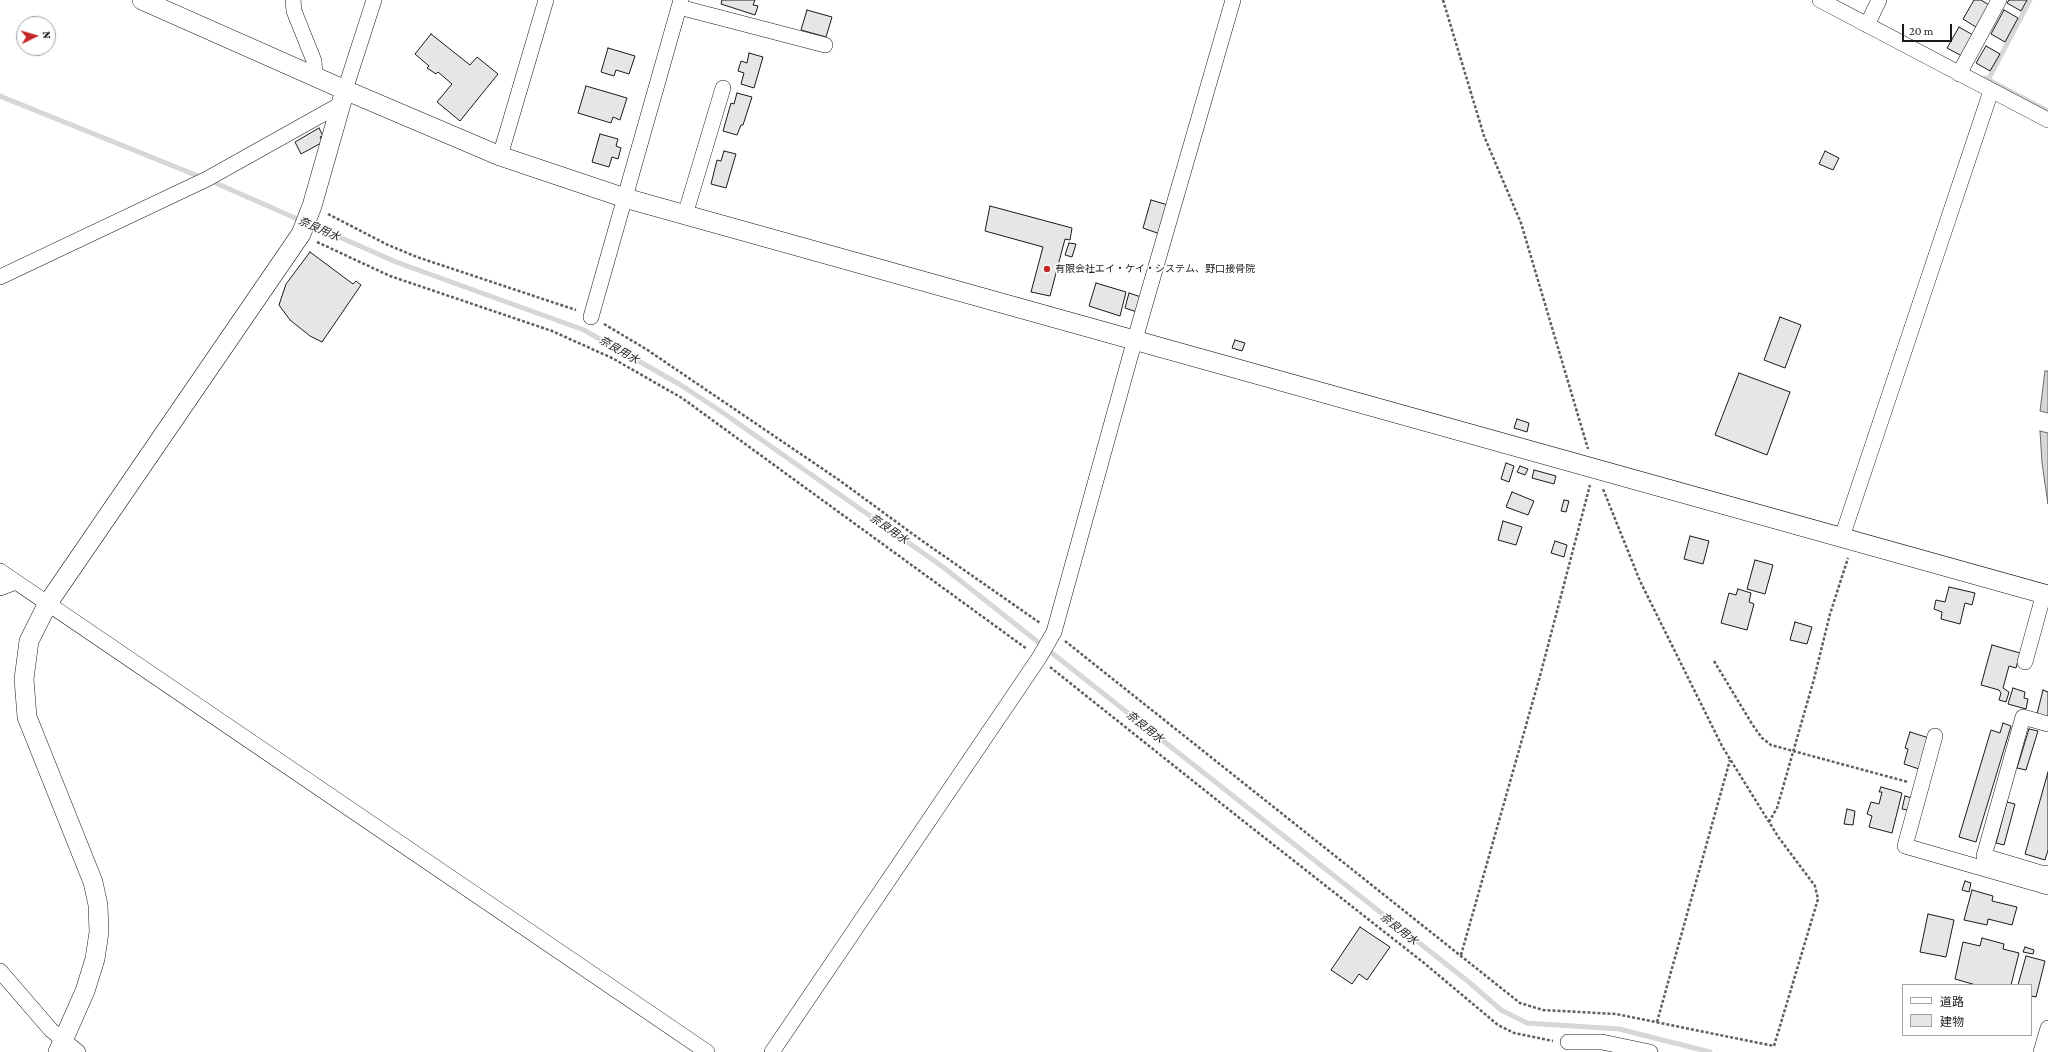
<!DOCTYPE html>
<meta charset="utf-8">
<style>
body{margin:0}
#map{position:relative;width:2048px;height:1052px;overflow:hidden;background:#fff;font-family:"Crimson Pro","Noto Sans JP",serif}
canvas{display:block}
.legend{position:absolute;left:1902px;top:984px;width:130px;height:52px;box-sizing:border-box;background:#fff;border:1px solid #a3a3a3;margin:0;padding:5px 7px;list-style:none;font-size:12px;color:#1a1a1a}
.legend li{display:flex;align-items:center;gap:8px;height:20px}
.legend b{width:20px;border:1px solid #a3a3a3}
.north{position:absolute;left:16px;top:16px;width:40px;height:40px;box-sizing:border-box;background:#fff;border:1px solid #a3a3a3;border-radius:50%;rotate:85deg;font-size:11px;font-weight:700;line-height:16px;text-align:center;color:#1a1a1a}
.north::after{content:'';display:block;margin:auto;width:14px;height:18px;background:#c62828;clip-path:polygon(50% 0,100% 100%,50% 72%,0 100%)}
.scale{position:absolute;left:1902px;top:24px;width:50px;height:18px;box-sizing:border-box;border:2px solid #1a1a1a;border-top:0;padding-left:5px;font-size:12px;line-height:14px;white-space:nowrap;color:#1a1a1a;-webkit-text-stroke:3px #fff;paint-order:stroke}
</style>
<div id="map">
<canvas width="2048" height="1052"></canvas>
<ul class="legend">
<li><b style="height:5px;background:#fff"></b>道路</li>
<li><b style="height:11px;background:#e6e6e6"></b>建物</li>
</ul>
<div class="north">N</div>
<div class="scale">20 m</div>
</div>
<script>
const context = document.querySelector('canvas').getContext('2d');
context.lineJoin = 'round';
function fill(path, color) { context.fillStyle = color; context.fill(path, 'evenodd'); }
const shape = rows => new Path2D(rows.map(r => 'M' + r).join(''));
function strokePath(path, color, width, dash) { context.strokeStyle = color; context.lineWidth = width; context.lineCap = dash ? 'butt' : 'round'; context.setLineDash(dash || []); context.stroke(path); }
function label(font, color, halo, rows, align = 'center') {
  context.font = font + ' "Crimson Pro","Noto Sans JP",serif'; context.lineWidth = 3; context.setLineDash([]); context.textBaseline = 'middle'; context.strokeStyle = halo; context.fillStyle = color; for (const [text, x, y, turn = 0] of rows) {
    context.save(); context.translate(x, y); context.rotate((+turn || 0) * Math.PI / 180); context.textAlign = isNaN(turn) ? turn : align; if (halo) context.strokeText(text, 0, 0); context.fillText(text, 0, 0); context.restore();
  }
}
const water = shape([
 [2045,371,2048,371,2048,413,2040,411,2045,371],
 [2040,431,2048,433,2048,504,2042,463,2040,431]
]);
const stream = shape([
 [1985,78,2048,111],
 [1988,80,2030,0],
 [0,96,203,178],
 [211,181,302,221],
 [310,224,396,262,584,330,679,384,719,410,943,567,1470,983,1501,1010,1527,1023,1619,1029,1710,1052]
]);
const building = shape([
 [722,0,755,0,753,5,758,6,755,15,721,4,722,0],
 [1974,0,1981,0,1989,5,1976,27,1963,19,1974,0],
 [2009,0,2027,0,2021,11,2007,3,2009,0],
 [807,10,832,17,826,37,801,30,807,10],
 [2004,10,2018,18,2005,42,1991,34,2004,10],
 [1959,27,1973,35,1962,56,1947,48,1959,27],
 [431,34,470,65,477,57,498,74,460,121,437,102,452,84,438,72,436,74,427,68,429,66,415,54,431,34],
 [1986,46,2000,54,1990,71,1976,63,1986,46],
 [608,48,635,56,629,74,616,70,614,76,601,72,608,48],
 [749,53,763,57,754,88,741,84,744,73,738,71,741,61,747,63,749,53],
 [586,86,627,98,620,120,613,117,611,123,578,113,586,86],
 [737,93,752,97,743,125,741,125,737,135,723,131,731,103,734,104,737,93],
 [319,128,323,136,320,137,323,142,301,154,295,142,319,128],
 [600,134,618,139,616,146,621,148,618,159,612,157,609,167,592,162,600,134],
 [724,151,736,154,726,188,711,184,717,160,721,161,724,151],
 [1825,151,1839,158,1833,170,1819,164,1825,151],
 [1151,200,1168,205,1160,234,1143,228,1151,200],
 [990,206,1072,228,1070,240,1065,239,1050,296,1031,292,1043,247,985,231,990,206],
 [1069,243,1076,244,1072,257,1065,255,1069,243],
 [310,252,353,284,356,281,361,285,322,342,310,336,290,320,279,305,286,284,310,252],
 [1096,283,1126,292,1120,316,1089,306,1096,283],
 [1129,293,1141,297,1137,312,1125,308,1129,293],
 [1780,317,1801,325,1785,368,1764,360,1780,317],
 [1235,340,1245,343,1242,351,1232,348,1235,340],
 [1739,373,1790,392,1767,455,1715,435,1739,373],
 [1517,419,1529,423,1527,432,1514,428,1517,419],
 [1506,463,1514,466,1509,482,1501,479,1506,463],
 [1520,466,1528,469,1525,475,1517,472,1520,466],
 [1534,470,1556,476,1554,484,1532,478,1534,470],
 [1512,492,1534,501,1528,515,1506,507,1512,492],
 [1564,500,1569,501,1566,512,1561,511,1564,500],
 [1503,521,1522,527,1516,545,1498,540,1503,521],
 [1690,536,1709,541,1703,564,1684,559,1690,536],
 [1555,541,1567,545,1564,557,1551,553,1555,541],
 [1755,560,1773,565,1765,594,1747,589,1755,560],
 [1949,587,1975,593,1972,605,1965,603,1960,624,1941,619,1942,612,1934,609,1936,600,1945,602,1949,587],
 [1738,589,1751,593,1749,602,1754,604,1747,630,1721,623,1729,593,1736,595,1738,589],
 [1795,622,1812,627,1807,644,1790,640,1795,622],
 [1992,645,2020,653,2016,668,2009,666,2003,688,2009,692,2006,702,1999,700,2001,693,1999,690,1981,685,1992,645],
 [2013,688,2025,692,2024,698,2028,699,2026,709,2008,704,2013,688],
 [2043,690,2048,692,2048,717,2037,714,2043,690],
 [2003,723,2011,726,1976,842,1959,837,1991,730,2000,733,2003,723],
 [2029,729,2038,731,2026,770,2017,768,2029,729],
 [1910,732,1929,738,1919,769,1904,764,1908,749,1905,748,1910,732],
 [2048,772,2048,850,2045,860,2025,854,2048,772],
 [1881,787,1902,793,1892,833,1869,827,1872,816,1867,814,1871,802,1879,804,1882,792,1879,792,1881,787],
 [1905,796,1912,798,1908,810,1902,809,1905,796],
 [2007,802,2015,804,2004,845,1996,843,2007,802],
 [1847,809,1855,811,1853,825,1844,824,1847,809],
 [1965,881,1971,883,1969,892,1962,890,1965,881],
 [1972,890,1993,896,1992,901,2017,907,2012,925,1988,919,1987,925,1964,920,1972,890],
 [1928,914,1954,920,1946,957,1920,952,1928,914],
 [1360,927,1390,947,1367,980,1359,974,1352,984,1331,970,1360,927],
 [1982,938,2004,944,2003,949,2019,953,2011,985,1976,985,1955,979,1963,942,1980,946,1982,938],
 [2025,947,2034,950,2033,954,2023,952,2025,947],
 [2026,956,2045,961,2036,997,2031,996,2031,985,2018,985,2026,956]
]);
const path = shape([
 [1443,0,1484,136,1521,223,1588,449],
 [328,214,388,245,417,257,576,310],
 [317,242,390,276,552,331,612,358,682,398,1027,649],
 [604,324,646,349,839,480,921,540,1040,623],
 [1065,641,1520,1003,1543,1010,1616,1014,1774,1046,1818,899,1815,886,1779,838,1722,746,1640,581,1603,489],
 [1714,661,1752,724,1762,738,1771,745,1908,782],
 [1050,667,1242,820,1424,963,1498,1025,1514,1033,1553,1041],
 [1769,822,1777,808,1814,679,1830,614,1848,558],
 [1461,955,1540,676,1590,485],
 [1657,1022,1730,760]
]);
const minor = shape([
 [293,0,294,11,314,61,315,75],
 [1820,0,2048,120],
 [679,7,825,45],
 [1867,25,1879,0],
 [1959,74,1999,0],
 [345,90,374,0],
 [500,156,546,0],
 [685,215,723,88],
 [0,277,207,179,341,104],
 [591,317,681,0],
 [1842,537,1991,91],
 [0,571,707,1052],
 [0,588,16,582],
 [2025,662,2044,593],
 [2048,724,2023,717,1984,856,2048,875,2048,873],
 [1935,736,1905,846,2048,887],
 [0,971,51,1030,78,1052],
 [1568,1042,1602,1042,1650,1052],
 [772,1052,1039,658,1054,632,1135,339,1233,0],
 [2041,1052,2048,1028]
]);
const tertiary = shape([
 [142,0,345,90,500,156,625,198,2048,595],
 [58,1052,85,991,95,959,99,932,98,905,93,882,27,717,24,679,29,641,48,603,301,234,312,206,345,90]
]);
const markers = [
 [1047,269,4,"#c62828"]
];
const poiNames = [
 ["有限会社エイ・ケイ・システム、野口接骨院",1055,269]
];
const waterNames = [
 ["奈良用水",319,229,24],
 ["奈良用水",619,350,30],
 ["奈良用水",889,529,35],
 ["奈良用水",1145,727,38],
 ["奈良用水",1399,929,38]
];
fill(water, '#d7d7d7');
strokePath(water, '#6a6a6a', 1);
strokePath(stream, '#d7d7d7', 5);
fill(building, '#e6e6e6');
strokePath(building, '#1a1a1a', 1);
strokePath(minor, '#1a1a1a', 16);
strokePath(tertiary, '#1a1a1a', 20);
strokePath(path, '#5f5f5f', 2.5, [3, 2]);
strokePath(minor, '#fff', 15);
strokePath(tertiary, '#fff', 19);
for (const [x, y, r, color] of markers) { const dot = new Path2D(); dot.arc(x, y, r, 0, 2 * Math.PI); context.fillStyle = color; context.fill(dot); strokePath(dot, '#fff', 1.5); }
label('10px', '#1a1a1a', '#fff', poiNames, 'left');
label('italic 11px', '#1a1a1a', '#fff', waterNames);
</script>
